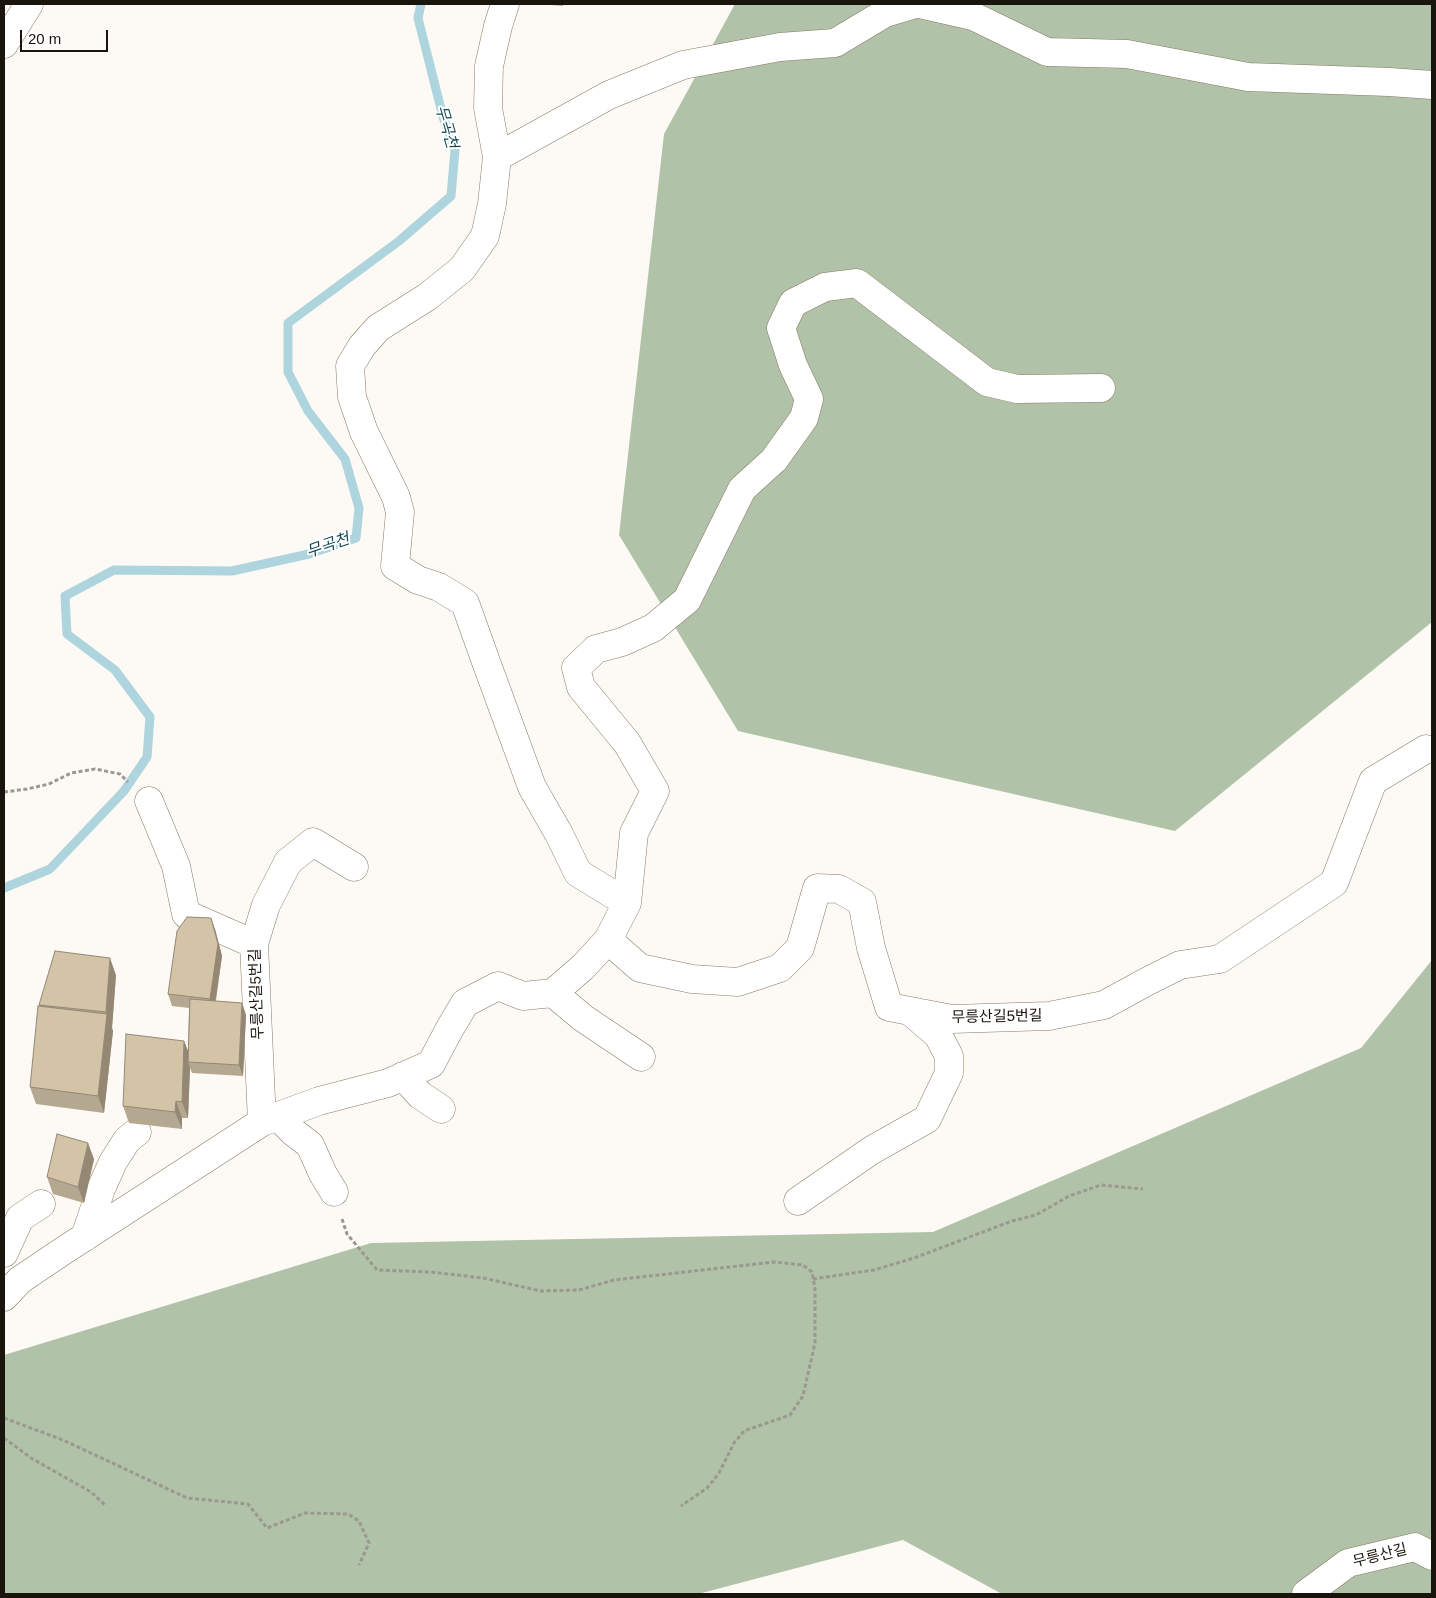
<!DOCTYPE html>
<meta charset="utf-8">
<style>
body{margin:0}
#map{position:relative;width:1436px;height:1598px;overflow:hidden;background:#fdfaf5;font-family:Arial,sans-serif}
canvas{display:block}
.frame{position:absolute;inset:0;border:5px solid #1a150c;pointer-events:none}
.scale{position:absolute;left:20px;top:30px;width:88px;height:22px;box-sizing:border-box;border:2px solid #1a150c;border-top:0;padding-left:6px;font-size:15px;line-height:18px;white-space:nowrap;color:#1a150c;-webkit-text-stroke:4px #fff;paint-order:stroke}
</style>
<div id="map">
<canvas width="1436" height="1598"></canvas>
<div class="frame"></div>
<div class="scale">20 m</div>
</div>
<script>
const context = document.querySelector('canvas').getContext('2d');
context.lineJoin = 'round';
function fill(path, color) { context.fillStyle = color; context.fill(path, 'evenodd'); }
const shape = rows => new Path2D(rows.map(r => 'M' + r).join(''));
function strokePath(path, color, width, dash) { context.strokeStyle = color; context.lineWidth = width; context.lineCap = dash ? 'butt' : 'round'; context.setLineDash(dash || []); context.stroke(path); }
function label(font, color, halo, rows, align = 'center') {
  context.font = font + ' Arial,"Noto Sans KR",sans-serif'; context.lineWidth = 4; context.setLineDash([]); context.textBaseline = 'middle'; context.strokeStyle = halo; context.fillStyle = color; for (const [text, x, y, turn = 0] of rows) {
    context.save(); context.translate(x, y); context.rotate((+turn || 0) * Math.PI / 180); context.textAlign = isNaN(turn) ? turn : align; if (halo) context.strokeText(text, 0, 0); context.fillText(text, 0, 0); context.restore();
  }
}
const forest = shape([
 [735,4,1432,4,1432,622,1175,831,738,731,619,535,664,134],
 [1432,960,1432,1594,1002,1594,903,1540,698,1594,4,1594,4,1355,371,1243,933,1232,1361,1048]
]);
const stream = shape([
 [4,888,50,869,124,791,147,757,150,717,115,670,67,634,65,596,114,570,232,571,309,554,356,538,359,508,345,459,308,411,288,372,288,323,399,241,451,196,455,150,443,117,418,18,421,4]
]);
const path = shape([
 [4,792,27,789,49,784,71,773,95,769,120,774,128,782],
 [342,1219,347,1234,377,1270,430,1272,483,1278,541,1291,579,1290,614,1280,774,1262,803,1265,812,1272,815,1288,815,1343,803,1396,790,1415,744,1431,734,1443,719,1473,707,1488,681,1506],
 [813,1279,874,1270,914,1258,1012,1221,1036,1215,1069,1196,1101,1185,1143,1189],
 [4,1418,63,1440,187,1498,248,1504,267,1528,305,1513,348,1514,359,1521,369,1543,359,1565],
 [4,1438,31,1458,91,1492,106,1506]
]);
const minor = shape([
 [505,4,498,26,489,66,488,108,497,157,492,204,485,236,462,269,427,297,378,328,362,346,350,366,352,397,364,432,396,497,400,512,395,566,418,580,439,587,465,603,485,659,532,787,559,834,578,873,627,903],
 [920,4,973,16,1047,52,1127,54,1248,77,1389,82,1432,85],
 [4,44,29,4],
 [497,157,609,95,683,65,780,47,835,43,885,13,915,4],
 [149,801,176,866,186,914,254,944],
 [608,940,640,968,692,979,738,982,780,968,800,948,817,888,839,889,862,902,871,948,889,1007,952,1019,1049,1016,1104,1005,1148,981,1180,965,1220,959,1334,883,1373,781,1426,749],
 [553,993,583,1018,641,1057],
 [403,1076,420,1095,441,1109],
 [278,1116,292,1131,310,1145,323,1174,334,1192],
 [262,1122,254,944,266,905,288,862,313,842,354,867],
 [798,1201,872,1150,927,1119,949,1073,949,1056,938,1035,911,1012],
 [85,1237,101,1189,113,1162,127,1140,137,1132],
 [4,1253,20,1218,41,1204],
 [4,1297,20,1280,63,1251,262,1122,319,1101,388,1083,431,1064,449,1030,465,1003,498,986,523,996,553,993,583,967,608,940,627,903,634,833,655,791,627,743,581,687,576,668,596,649,622,642,653,628,687,600,742,489,774,460,804,418,809,399,793,365,781,328,793,303,825,287,857,283,987,382,1017,389,1101,388],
 [1306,1594,1348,1563,1415,1547,1432,1556]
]);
const wall = shape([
 [540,4,563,4,563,6],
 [215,929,222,956,216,1001,242,1003,246,1015,243,1076,192,1073,190,1068,188,1118,182,1118,182,1129,129,1123,123,1106,184,1041,188,1051,189,1008,172,1006,168,994],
 [116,975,112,1028,113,1031,104,1113,36,1104,30,1087,39,1005],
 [94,1159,84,1203,53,1194,47,1177]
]);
const shadedWall = shape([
 [211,918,215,929,222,956,214,1010,210,999],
 [110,958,116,975,112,1028,113,1031,104,1113,98,1096,107,1015,106,1012],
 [242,1003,246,1015,243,1076,239,1065],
 [184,1041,191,1058,188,1062,190,1068,188,1118,182,1102],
 [176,1101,182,1118,182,1129,175,1112],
 [88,1143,94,1159,84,1203,78,1187]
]);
const building = shape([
 [187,917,211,918,218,944,210,999,168,994,177,931,187,917],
 [55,951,110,958,106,1012,39,1005,55,951],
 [190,999,242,1003,239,1065,188,1062,190,999],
 [38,1006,107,1014,98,1096,30,1087,38,1006],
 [126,1034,184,1041,182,1102,176,1101,175,1112,123,1106,126,1034],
 [57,1134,88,1143,78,1187,47,1177,57,1134]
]);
const streetNames = [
 ["무릉산길5번길",257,994,-92],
 ["무릉산길5번길",997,1017,-1],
 ["무릉산길",1380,1556,-14]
];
const waterNames = [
 ["무곡천",446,127,74],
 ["무곡천",328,546,-19]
];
fill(forest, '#b0c2a7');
strokePath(stream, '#aed4dd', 9);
strokePath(minor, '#877a64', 29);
strokePath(path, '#9b9891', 3, [4, 2.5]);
strokePath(minor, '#fff', 28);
fill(wall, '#b5a890');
fill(shadedWall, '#948875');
fill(building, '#d3c3a7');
strokePath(building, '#948875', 1);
label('15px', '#1a150c', '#fff', streetNames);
label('italic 16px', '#154b56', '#fff', waterNames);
</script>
